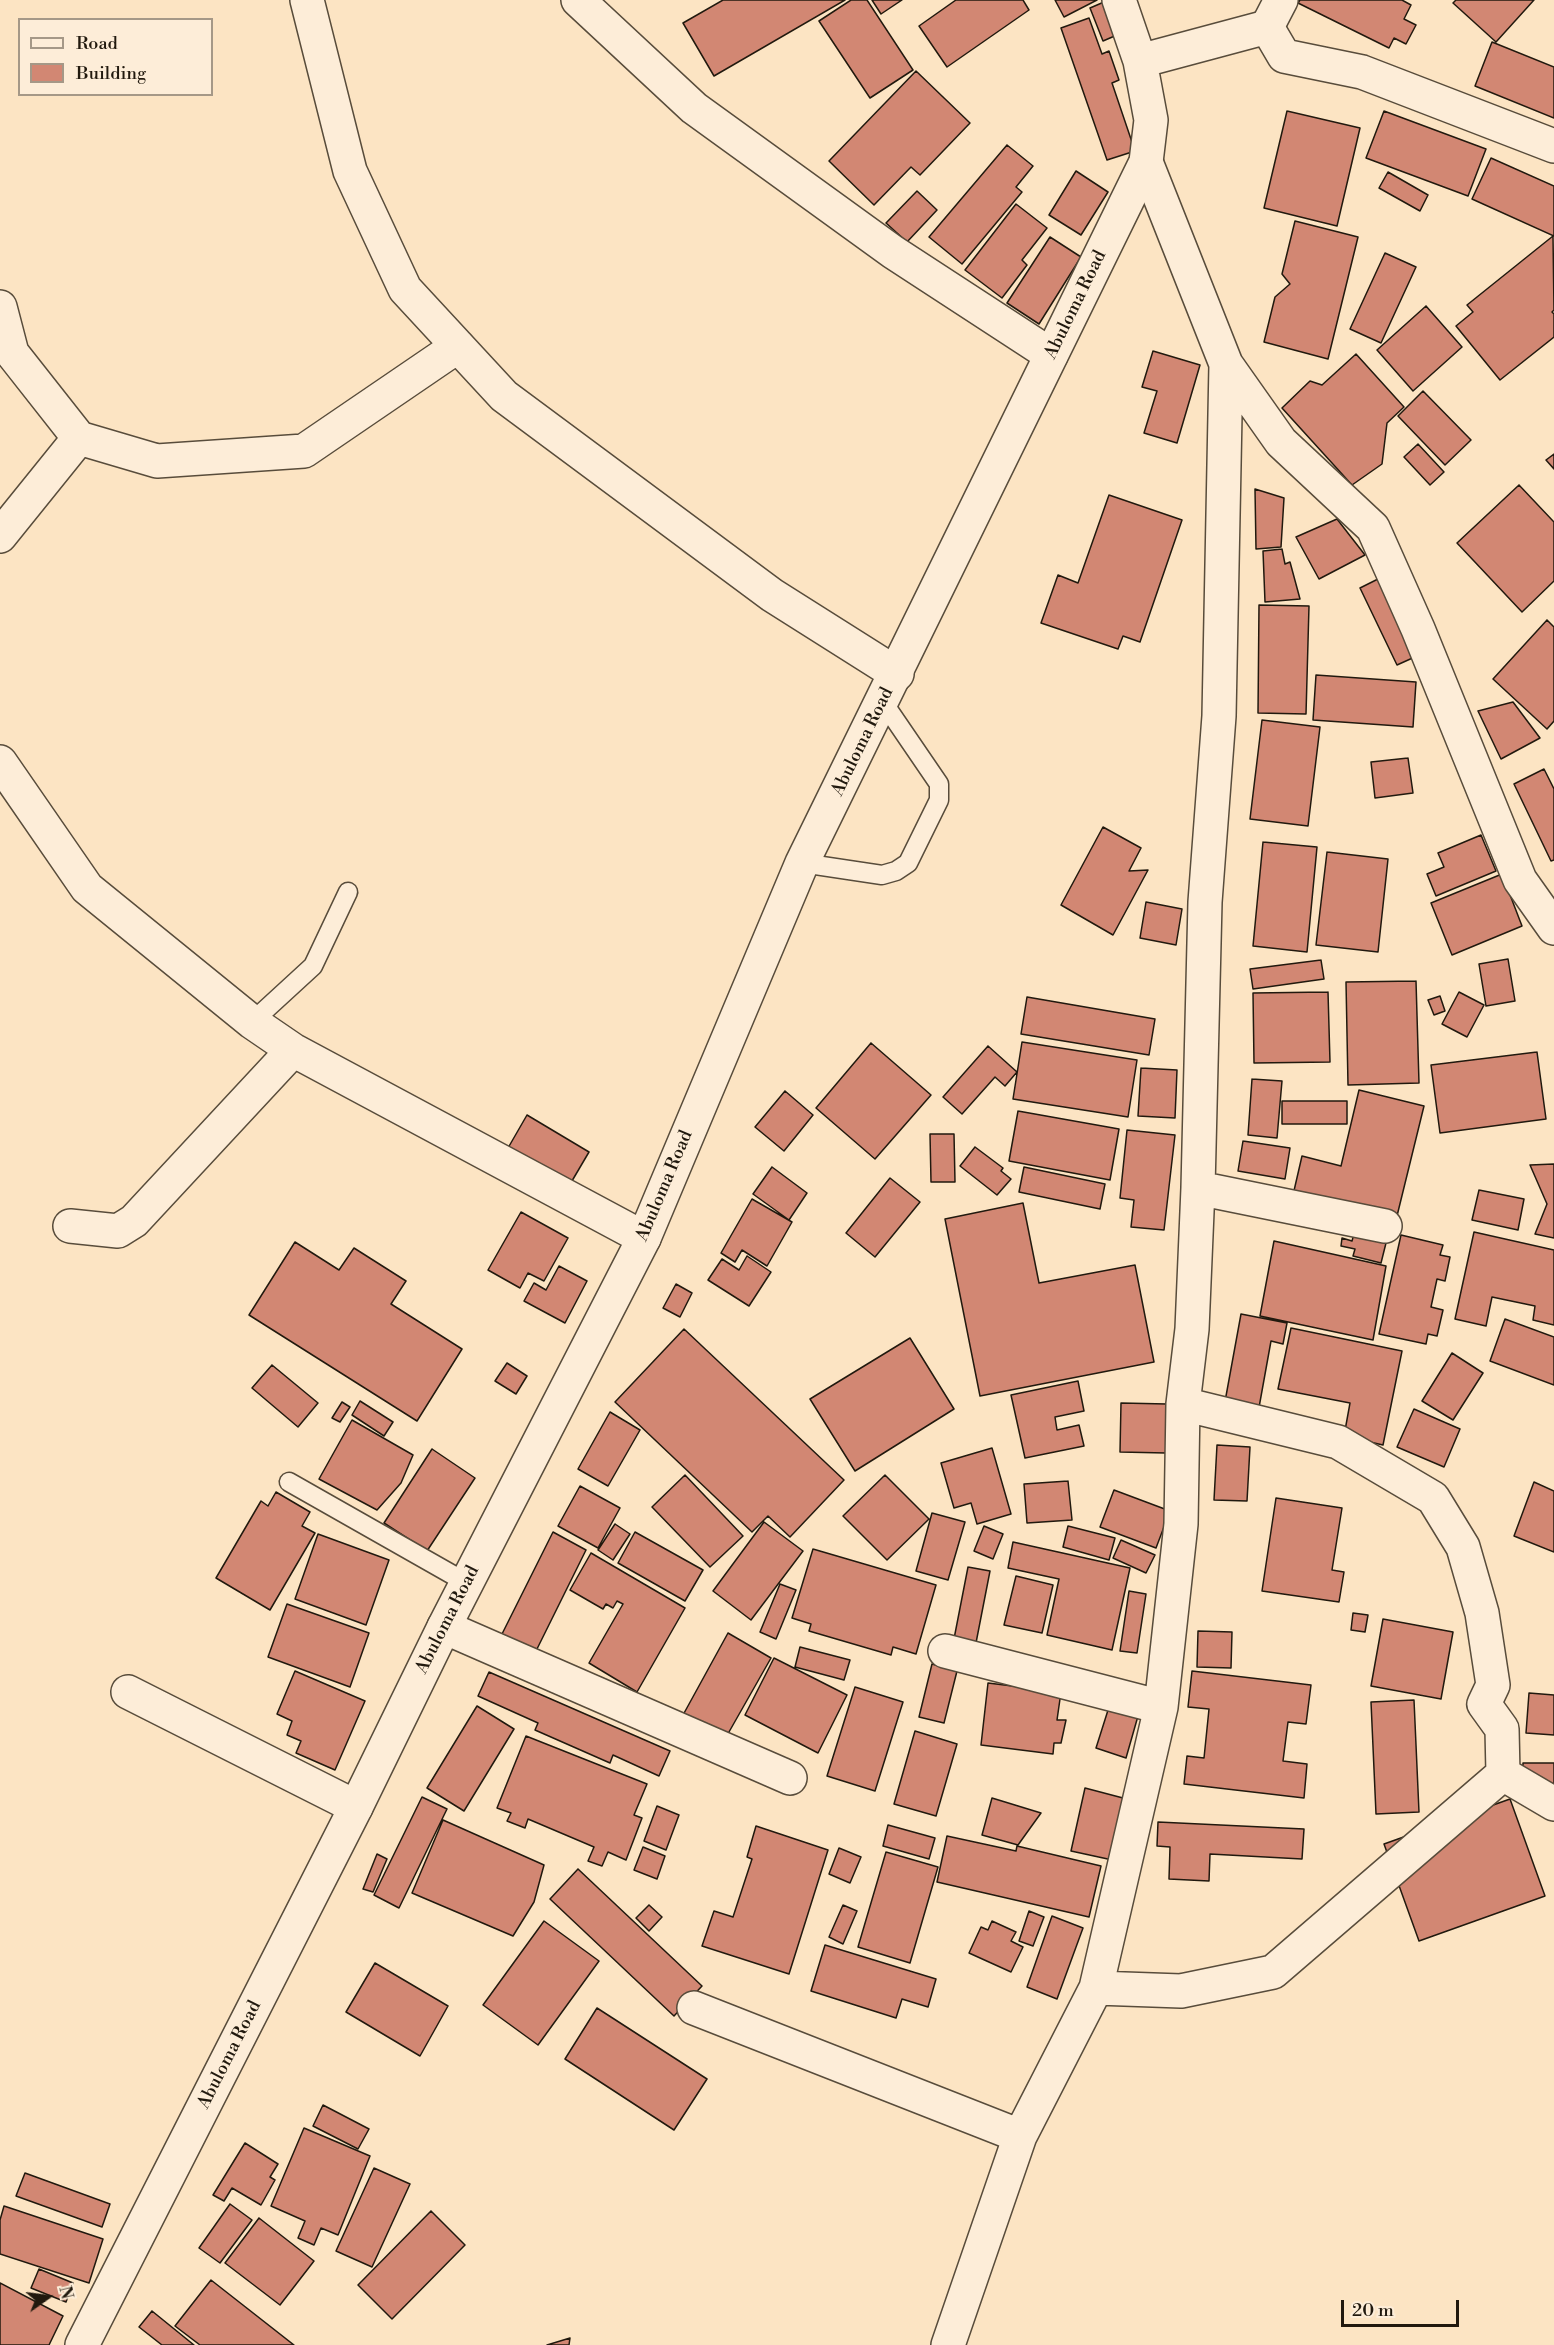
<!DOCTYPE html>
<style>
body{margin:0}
#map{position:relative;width:1554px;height:2345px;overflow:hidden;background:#fce4c3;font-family:"Libre Bodoni",serif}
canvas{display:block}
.legend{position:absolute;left:18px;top:18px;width:195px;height:78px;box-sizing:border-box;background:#fdedd8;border:2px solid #a59887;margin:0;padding:8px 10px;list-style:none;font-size:18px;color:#21190e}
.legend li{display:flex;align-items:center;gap:12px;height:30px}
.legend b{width:30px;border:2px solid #a59887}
.north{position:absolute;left:18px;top:2267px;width:60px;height:60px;-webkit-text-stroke:4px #fdedd8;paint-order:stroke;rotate:76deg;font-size:16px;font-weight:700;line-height:24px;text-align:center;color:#21190e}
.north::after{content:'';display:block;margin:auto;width:21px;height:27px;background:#21190e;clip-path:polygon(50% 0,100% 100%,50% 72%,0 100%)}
.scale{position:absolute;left:1341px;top:2300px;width:118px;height:27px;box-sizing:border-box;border:3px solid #21190e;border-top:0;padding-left:8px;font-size:18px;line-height:21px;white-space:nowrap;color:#21190e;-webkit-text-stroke:4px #fdedd8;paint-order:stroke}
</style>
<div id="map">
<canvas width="1554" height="2345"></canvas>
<ul class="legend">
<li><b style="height:8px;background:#fdedd8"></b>Road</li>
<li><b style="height:16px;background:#d28773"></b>Building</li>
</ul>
<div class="north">N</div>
<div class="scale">20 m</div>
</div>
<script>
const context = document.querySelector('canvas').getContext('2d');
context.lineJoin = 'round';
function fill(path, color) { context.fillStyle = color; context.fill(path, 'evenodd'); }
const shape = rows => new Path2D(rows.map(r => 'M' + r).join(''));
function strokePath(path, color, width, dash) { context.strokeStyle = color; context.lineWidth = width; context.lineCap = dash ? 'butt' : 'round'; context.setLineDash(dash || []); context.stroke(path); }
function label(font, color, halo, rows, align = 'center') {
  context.font = font + ' "Libre Bodoni",serif'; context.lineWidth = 5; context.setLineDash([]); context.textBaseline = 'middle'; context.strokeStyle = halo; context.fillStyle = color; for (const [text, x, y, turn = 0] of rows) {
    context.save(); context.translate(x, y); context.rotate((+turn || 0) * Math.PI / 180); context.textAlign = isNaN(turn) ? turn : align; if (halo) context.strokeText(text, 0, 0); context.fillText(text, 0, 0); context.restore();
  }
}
const building = shape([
 [723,0,845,0,714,76,683,23,723,0],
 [851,0,867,0,913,70,870,98,819,21,851,0],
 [872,0,902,0,881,14,872,0],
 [956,0,1023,0,1029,10,947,67,919,26,956,0],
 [1055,0,1097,0,1064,17,1055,0],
 [1300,0,1402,0,1411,5,1404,19,1416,25,1406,44,1394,38,1389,48,1298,3,1300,0],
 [1456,0,1534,0,1496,42,1453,3,1456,0],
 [1104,2,1117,35,1103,41,1090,8,1104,2],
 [1089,18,1102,54,1109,51,1119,80,1112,83,1135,151,1107,160,1061,28,1089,18],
 [1492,42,1554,67,1554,118,1475,86,1492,42],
 [916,71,970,123,920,175,911,167,874,205,829,161,916,71],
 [1287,111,1360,128,1337,226,1264,208,1287,111],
 [1384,111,1486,149,1468,196,1366,158,1384,111],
 [1007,145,1033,166,1016,187,1022,192,962,264,929,237,1007,145],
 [1491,158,1554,186,1554,236,1472,199,1491,158],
 [1076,171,1108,192,1081,235,1049,215,1076,171],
 [1388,172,1428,195,1420,211,1379,188,1388,172],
 [917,191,937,210,907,242,886,223,917,191],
 [1016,204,1047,228,1022,260,1027,265,1002,298,965,270,1016,204],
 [1295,221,1358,237,1328,359,1264,342,1275,297,1290,284,1282,274,1295,221],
 [1553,236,1554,310,1552,312,1554,314,1554,337,1500,380,1456,326,1473,312,1467,305,1553,236],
 [1050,237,1081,257,1039,324,1007,303,1050,237],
 [1385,253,1416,267,1381,343,1350,329,1385,253],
 [1426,306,1462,347,1413,391,1377,350,1426,306],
 [1153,351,1200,365,1177,443,1144,433,1157,391,1142,387,1153,351],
 [1356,354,1404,407,1387,423,1382,464,1352,485,1282,408,1310,381,1322,385,1356,354],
 [1423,391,1471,440,1445,465,1398,416,1423,391],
 [1418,444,1444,472,1430,485,1404,457,1418,444],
 [1554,454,1554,469,1546,460,1554,454],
 [1519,485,1554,522,1554,581,1522,612,1457,543,1519,485],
 [1255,489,1284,498,1281,547,1256,549,1255,489],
 [1109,495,1182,520,1140,642,1123,636,1118,649,1041,623,1058,575,1078,583,1109,495],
 [1337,519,1365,555,1319,579,1296,537,1337,519],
 [1282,549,1285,564,1290,562,1300,599,1265,602,1263,551,1282,549],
 [1380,578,1417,656,1397,665,1360,588,1380,578],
 [1259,605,1309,606,1306,714,1258,713,1259,605],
 [1547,620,1554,627,1554,721,1547,729,1493,679,1547,620],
 [1316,675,1416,682,1413,727,1313,720,1316,675],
 [1513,702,1540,738,1501,759,1478,711,1513,702],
 [1262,720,1320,727,1308,826,1250,819,1262,720],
 [1408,758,1413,793,1375,798,1371,762,1408,758],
 [1544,769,1554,789,1554,860,1551,861,1514,784,1544,769],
 [1103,827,1141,848,1129,871,1148,870,1113,935,1061,905,1103,827],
 [1481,835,1496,871,1436,896,1427,874,1444,867,1438,853,1481,835],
 [1263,842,1317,847,1307,952,1253,946,1263,842],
 [1327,852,1388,859,1378,952,1316,945,1327,852],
 [1502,874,1522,926,1452,955,1431,903,1502,874],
 [1146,902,1182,909,1176,945,1140,938,1146,902],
 [1508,959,1515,1001,1486,1006,1479,964,1508,959],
 [1321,960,1324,979,1253,989,1250,969,1321,960],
 [1416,981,1419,1083,1348,1085,1346,982,1416,981],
 [1328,992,1330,1062,1254,1063,1253,993,1328,992],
 [1459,992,1484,1005,1467,1037,1442,1024,1459,992],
 [1440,996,1445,1011,1434,1015,1428,1000,1440,996],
 [1027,997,1155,1019,1149,1055,1021,1034,1027,997],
 [1022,1042,1137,1060,1128,1117,1013,1099,1022,1042],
 [871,1043,931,1095,875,1159,816,1108,871,1043],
 [988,1046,1017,1072,1005,1086,995,1077,962,1114,943,1097,988,1046],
 [1537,1052,1546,1119,1440,1133,1431,1065,1537,1052],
 [1141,1068,1177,1070,1175,1118,1138,1116,1141,1068],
 [1252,1079,1282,1081,1277,1138,1248,1135,1252,1079],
 [1359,1090,1424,1106,1396,1220,1293,1195,1302,1156,1341,1166,1359,1090],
 [785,1091,813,1115,784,1151,755,1127,785,1091],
 [1282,1101,1347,1101,1347,1124,1282,1124,1282,1101],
 [1018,1111,1119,1129,1110,1180,1009,1161,1018,1111],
 [527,1115,589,1152,569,1186,508,1148,527,1115],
 [1127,1130,1175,1135,1164,1230,1131,1227,1134,1200,1120,1198,1127,1130],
 [930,1134,954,1134,955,1182,931,1182,930,1134],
 [1243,1141,1290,1148,1285,1179,1238,1171,1243,1141],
 [975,1147,1003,1168,1001,1171,1011,1179,997,1195,960,1166,975,1147],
 [1554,1164,1554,1238,1535,1234,1547,1204,1530,1165,1554,1164],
 [772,1167,807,1193,789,1220,753,1194,772,1167],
 [1024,1167,1105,1184,1100,1209,1019,1192,1024,1167],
 [890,1178,920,1202,875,1257,846,1233,890,1178],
 [1479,1190,1524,1199,1518,1230,1472,1220,1479,1190],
 [752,1199,792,1222,767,1266,742,1250,735,1262,721,1253,752,1199],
 [1023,1203,1039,1283,1135,1265,1154,1362,980,1396,945,1219,1023,1203],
 [521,1212,568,1238,544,1281,528,1273,520,1288,488,1270,521,1212],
 [1357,1223,1389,1231,1381,1263,1353,1256,1355,1249,1341,1246,1342,1238,1352,1241,1357,1223],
 [1474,1232,1554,1250,1554,1325,1533,1320,1535,1306,1492,1297,1486,1326,1455,1319,1474,1232],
 [1401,1235,1443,1245,1440,1255,1450,1257,1445,1281,1437,1279,1431,1307,1443,1310,1437,1336,1428,1334,1426,1344,1379,1334,1401,1235],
 [1274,1241,1386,1266,1373,1340,1260,1316,1274,1241],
 [295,1242,339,1270,354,1248,406,1281,391,1304,462,1349,417,1421,249,1315,295,1242],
 [747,1256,771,1272,749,1306,708,1280,722,1259,739,1270,747,1256],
 [559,1266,587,1281,565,1323,524,1301,534,1283,546,1290,559,1266],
 [676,1284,692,1293,680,1317,663,1308,676,1284],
 [1241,1314,1287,1323,1283,1344,1271,1341,1258,1413,1224,1407,1241,1314],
 [1505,1319,1554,1337,1554,1385,1490,1361,1505,1319],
 [1291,1328,1402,1351,1383,1445,1344,1436,1350,1403,1278,1389,1291,1328],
 [684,1329,844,1480,790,1537,768,1516,752,1532,615,1402,684,1329],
 [910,1338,954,1409,855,1471,810,1399,910,1338],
 [1452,1353,1483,1373,1453,1420,1422,1401,1452,1353],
 [507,1363,527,1376,516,1394,495,1381,507,1363],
 [272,1365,318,1403,298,1427,252,1388,272,1365],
 [1078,1381,1084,1411,1055,1417,1057,1430,1079,1425,1084,1446,1025,1458,1011,1395,1078,1381],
 [360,1401,393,1422,384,1436,352,1415,360,1401],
 [342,1402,350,1407,340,1422,332,1418,342,1402],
 [1121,1403,1167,1404,1166,1453,1120,1452,1121,1403],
 [1414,1409,1460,1429,1444,1467,1397,1447,1414,1409],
 [610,1412,640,1430,608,1486,578,1469,610,1412],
 [352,1420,413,1455,401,1483,377,1510,319,1479,352,1420],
 [1217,1445,1250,1447,1247,1501,1214,1500,1217,1445],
 [992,1448,1011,1514,977,1524,971,1503,954,1508,941,1463,992,1448],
 [432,1449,475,1478,427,1551,384,1523,432,1449],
 [685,1475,743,1536,710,1567,652,1507,685,1475],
 [885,1475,929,1519,887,1560,843,1516,885,1475],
 [1068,1481,1072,1520,1027,1523,1024,1484,1068,1481],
 [1534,1482,1554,1491,1554,1552,1514,1536,1534,1482],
 [580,1486,620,1508,598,1548,558,1526,580,1486],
 [1114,1490,1170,1511,1156,1548,1100,1527,1114,1490],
 [276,1492,310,1512,302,1526,315,1533,270,1610,216,1578,261,1501,268,1506,276,1492],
 [1276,1498,1342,1508,1332,1570,1344,1572,1339,1602,1262,1591,1276,1498],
 [932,1513,965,1522,948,1580,916,1571,932,1513],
 [764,1522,803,1551,751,1620,713,1591,764,1522],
 [615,1524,630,1534,613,1560,598,1550,615,1524],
 [984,1526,1003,1534,993,1559,974,1551,984,1526],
 [1068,1526,1115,1538,1109,1560,1063,1547,1068,1526],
 [553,1532,586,1550,534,1655,500,1638,553,1532],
 [635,1532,703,1570,685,1601,618,1563,635,1532],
 [318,1534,389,1560,366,1625,295,1599,318,1534],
 [1121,1540,1155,1555,1146,1573,1113,1558,1121,1540],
 [1013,1542,1130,1568,1112,1650,1047,1635,1059,1579,1008,1568,1013,1542],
 [813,1549,936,1585,916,1654,893,1647,891,1655,809,1631,811,1624,792,1618,813,1549],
 [591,1553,685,1608,637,1692,589,1663,623,1604,617,1601,613,1608,606,1604,603,1609,570,1590,591,1553],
 [968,1567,990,1571,975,1648,953,1644,968,1567],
 [1016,1576,1053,1585,1042,1633,1004,1625,1016,1576],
 [780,1584,796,1590,776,1639,760,1632,780,1584],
 [1129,1591,1146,1594,1137,1653,1120,1651,1129,1591],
 [287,1604,369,1633,350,1687,268,1657,287,1604],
 [1353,1613,1368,1615,1365,1632,1351,1630,1353,1613],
 [1383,1619,1453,1632,1441,1699,1371,1686,1383,1619],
 [1198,1631,1232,1632,1231,1668,1197,1667,1198,1631],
 [728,1633,771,1658,725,1739,683,1715,728,1633],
 [800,1647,850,1660,844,1680,795,1667,800,1647],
 [774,1658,847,1695,818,1753,745,1715,774,1658],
 [932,1664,957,1671,944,1723,919,1717,932,1664],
 [295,1671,365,1701,335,1770,296,1753,301,1741,287,1735,292,1721,277,1714,295,1671],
 [1192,1671,1311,1685,1306,1724,1288,1722,1283,1761,1307,1764,1304,1798,1184,1784,1187,1756,1204,1758,1209,1709,1188,1707,1192,1671],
 [489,1672,670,1751,659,1776,613,1755,610,1763,535,1730,538,1723,478,1696,489,1672],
 [988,1683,1061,1692,1057,1720,1066,1720,1061,1743,1054,1743,1053,1754,981,1745,988,1683],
 [855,1687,903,1702,875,1791,827,1776,855,1687],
 [1529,1693,1554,1695,1554,1735,1526,1733,1529,1693],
 [1414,1700,1419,1812,1376,1814,1371,1702,1414,1700],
 [477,1706,514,1729,464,1811,427,1788,477,1706],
 [1109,1707,1138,1716,1126,1758,1096,1748,1109,1707],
 [915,1731,957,1744,936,1816,894,1804,915,1731],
 [526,1736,647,1784,634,1815,642,1818,626,1860,608,1852,602,1866,588,1861,594,1847,528,1819,525,1828,507,1821,511,1813,497,1808,526,1736],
 [1523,1763,1554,1763,1554,1802,1522,1802,1523,1763],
 [1085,1788,1123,1798,1117,1861,1071,1851,1085,1788],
 [422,1797,447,1809,399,1908,374,1895,422,1797],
 [992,1798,1041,1813,1018,1845,982,1835,992,1798],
 [1510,1799,1545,1896,1419,1941,1384,1844,1510,1799],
 [657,1806,679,1815,666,1850,644,1841,657,1806],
 [443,1820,544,1865,534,1902,513,1936,412,1893,443,1820],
 [1158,1822,1304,1829,1302,1859,1210,1854,1209,1881,1169,1879,1170,1847,1157,1846,1158,1822],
 [888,1825,935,1838,929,1859,883,1846,888,1825],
 [756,1826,828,1850,789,1974,702,1946,714,1911,733,1917,752,1859,747,1857,756,1826],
 [947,1836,1016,1851,1017,1846,1101,1866,1089,1917,937,1882,947,1836],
 [643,1847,665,1856,657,1879,634,1870,643,1847],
 [839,1848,861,1857,850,1883,829,1874,839,1848],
 [886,1852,938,1867,910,1963,858,1947,886,1852],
 [377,1854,387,1859,373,1892,363,1889,377,1854],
 [578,1869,702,1986,674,2016,550,1899,578,1869],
 [649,1905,662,1917,649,1931,636,1918,649,1905],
 [843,1905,857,1911,843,1944,829,1937,843,1905],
 [1029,1911,1044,1917,1033,1946,1019,1941,1029,1911],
 [1052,1916,1083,1928,1057,1999,1027,1987,1052,1916],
 [544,1921,599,1961,538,2045,483,2005,544,1921],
 [992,1921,1016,1932,1011,1941,1023,1947,1011,1972,969,1953,981,1927,988,1930,992,1921],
 [825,1945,936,1979,928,2007,902,1999,896,2018,811,1991,825,1945],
 [375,1963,448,2006,420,2056,346,2012,375,1963],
 [597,2008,707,2079,674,2130,565,2059,597,2008],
 [323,2105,369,2129,358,2149,313,2126,323,2105],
 [304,2128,370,2156,338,2235,321,2228,314,2245,298,2238,305,2221,271,2206,304,2128],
 [245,2143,278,2164,270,2177,275,2180,261,2205,232,2188,224,2201,213,2195,245,2143],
 [374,2168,410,2184,372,2267,336,2251,374,2168],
 [25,2173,110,2204,102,2227,16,2196,25,2173],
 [230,2204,252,2220,220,2263,199,2248,230,2204],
 [4,2206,103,2239,89,2283,0,2254,0,2220,4,2206],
 [431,2211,465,2245,392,2319,358,2285,431,2211],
 [259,2218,314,2261,280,2305,225,2263,259,2218],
 [39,2269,73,2283,66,2302,31,2288,39,2269],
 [211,2280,294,2345,200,2345,175,2326,211,2280],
 [0,2283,63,2316,49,2345,0,2345,0,2283],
 [152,2311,194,2345,162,2345,139,2327,152,2311],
 [570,2338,569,2345,547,2345,570,2338]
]);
const service = shape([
 [802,863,882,875,896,871,908,863,939,800,939,784,883,702],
 [252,1022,313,966,348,892],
 [289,1482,467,1583]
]);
const minor = shape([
 [307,0,350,171,405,289,504,396,772,595,897,674],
 [578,0,694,108,893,252,1051,355],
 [1267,27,1281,0],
 [0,307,12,353,79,438,157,461,304,451,458,346],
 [1226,364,1281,442,1373,528,1418,629,1520,880,1554,928],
 [0,536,79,438],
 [0,762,87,888,252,1022,293,1050,644,1238],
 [1198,1188,1385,1226],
 [70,1226,118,1231,134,1221,293,1050],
 [1183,1404,1338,1442,1433,1498,1463,1547,1482,1613,1493,1685,1484,1704,1502,1729,1503,1774],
 [444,1627,790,1778],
 [945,1651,1161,1707],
 [128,1692,356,1807],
 [1096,1988,1181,1991,1273,1972,1503,1774,1554,1804],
 [694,2008,1020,2136],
 [948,2345,1020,2136,1096,1988,1161,1707,1181,1524,1183,1404,1192,1329,1198,1188,1205,902,1219,716,1226,364,1146,162]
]);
const tertiary = shape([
 [1140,61,1267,27,1284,56,1362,72,1554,146],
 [82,2345,356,1807,444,1627,644,1238,802,863,1146,162,1151,120,1140,61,1119,0]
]);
const streetNames = [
 ["Abuloma Road",1076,305,-64],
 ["Abuloma Road",863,742,-64],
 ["Abuloma Road",665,1186,-67],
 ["Abuloma Road",448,1620,-63],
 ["Abuloma Road",230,2055,-63]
];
fill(building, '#d28773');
strokePath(building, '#21190e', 1.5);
strokePath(service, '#584c3b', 21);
strokePath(minor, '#584c3b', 36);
strokePath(tertiary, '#584c3b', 36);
strokePath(service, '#fdedd8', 18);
strokePath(minor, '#fdedd8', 33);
strokePath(tertiary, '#fdedd8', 33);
label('18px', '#21190e', '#fdedd8', streetNames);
</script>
